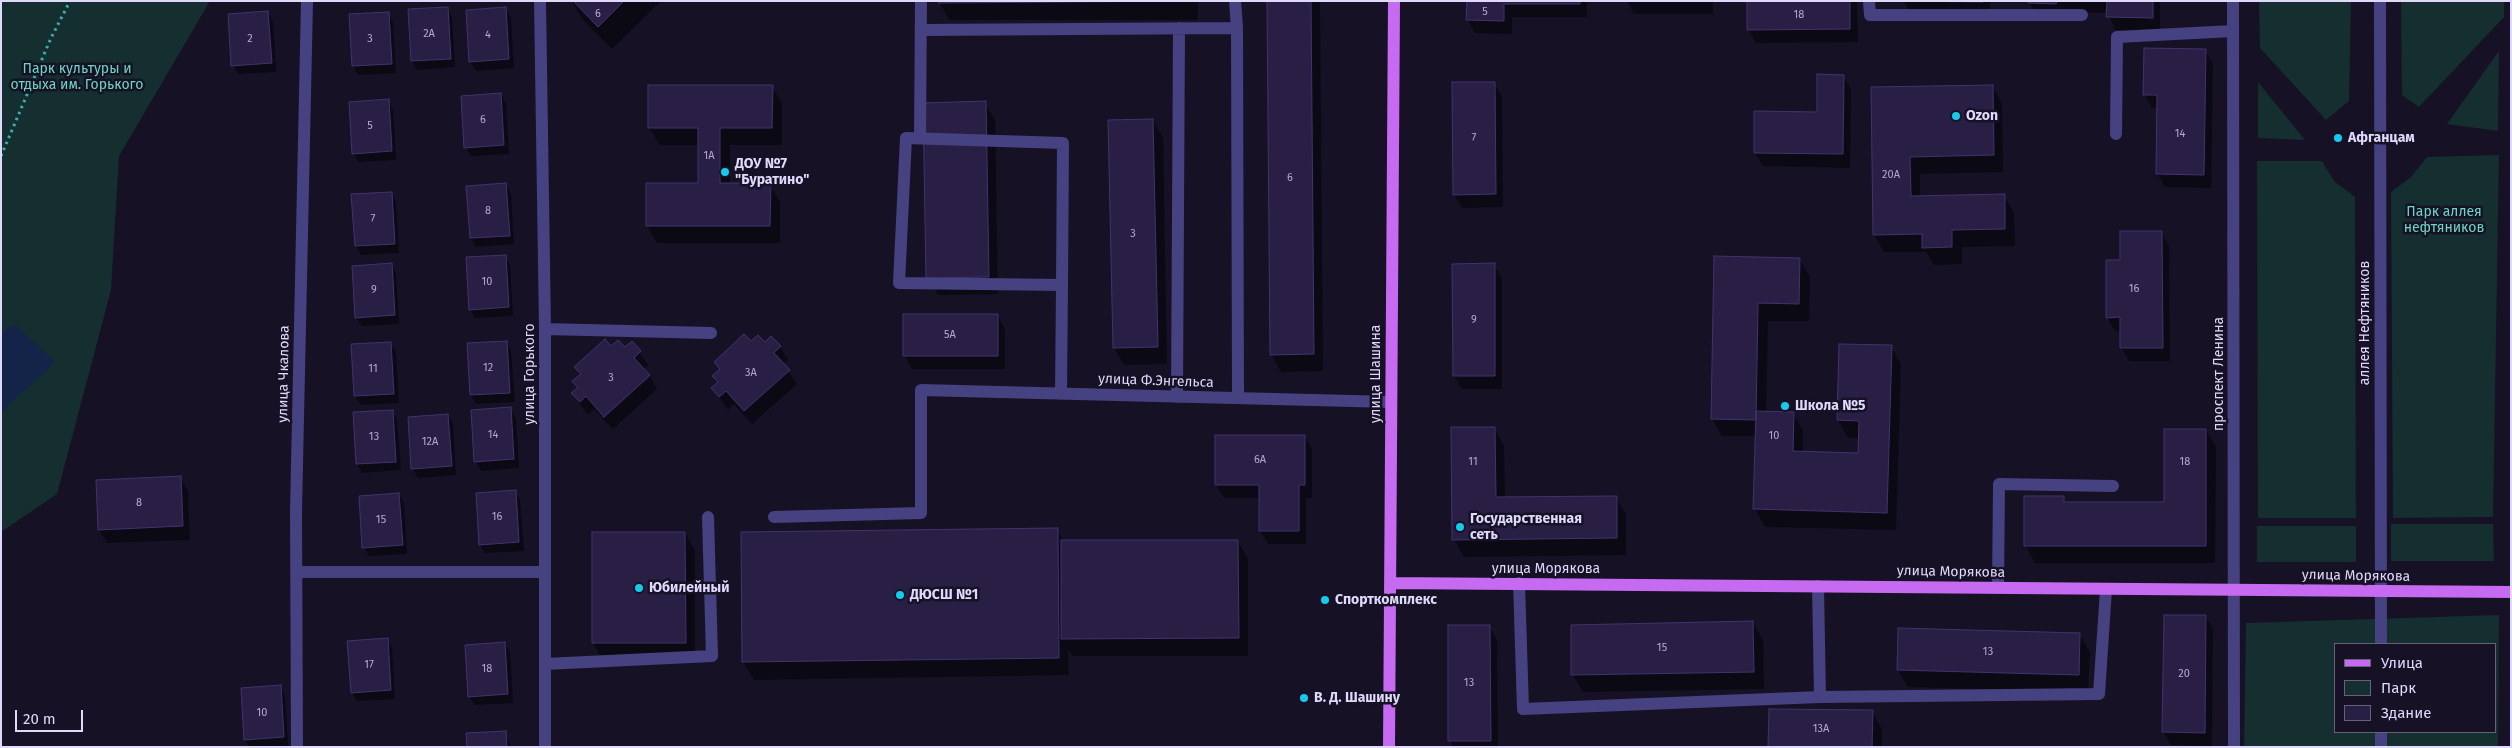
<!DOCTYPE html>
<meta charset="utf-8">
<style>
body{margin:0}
#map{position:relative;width:2512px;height:748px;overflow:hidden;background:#161125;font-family:"Fira Sans",sans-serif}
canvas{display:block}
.frame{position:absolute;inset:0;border:2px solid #dfd9fc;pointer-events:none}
.legend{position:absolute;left:2334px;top:643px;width:162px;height:90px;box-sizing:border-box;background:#161125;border:1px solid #66617b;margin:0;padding:6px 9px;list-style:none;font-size:15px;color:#dfd9fc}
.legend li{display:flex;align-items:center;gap:10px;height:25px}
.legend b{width:25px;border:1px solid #66617b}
.scale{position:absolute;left:15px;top:710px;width:68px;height:22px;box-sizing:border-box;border:2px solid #dfd9fc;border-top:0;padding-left:6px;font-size:15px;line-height:18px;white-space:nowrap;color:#dfd9fc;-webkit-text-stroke:4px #161125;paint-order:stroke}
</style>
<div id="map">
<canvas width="2512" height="748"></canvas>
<div class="frame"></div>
<ul class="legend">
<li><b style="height:6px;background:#c66af2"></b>Улица</li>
<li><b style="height:14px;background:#152e2f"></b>Парк</li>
<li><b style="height:14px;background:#291f45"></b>Здание</li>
</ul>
<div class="scale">20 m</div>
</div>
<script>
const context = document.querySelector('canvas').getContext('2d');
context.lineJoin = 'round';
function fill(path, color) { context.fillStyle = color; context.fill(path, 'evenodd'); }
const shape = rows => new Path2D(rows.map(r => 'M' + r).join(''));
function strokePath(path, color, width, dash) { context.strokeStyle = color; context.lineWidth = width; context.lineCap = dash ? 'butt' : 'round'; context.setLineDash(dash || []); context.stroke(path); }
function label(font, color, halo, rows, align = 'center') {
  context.font = font + ' "Fira Sans",sans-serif'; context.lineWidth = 5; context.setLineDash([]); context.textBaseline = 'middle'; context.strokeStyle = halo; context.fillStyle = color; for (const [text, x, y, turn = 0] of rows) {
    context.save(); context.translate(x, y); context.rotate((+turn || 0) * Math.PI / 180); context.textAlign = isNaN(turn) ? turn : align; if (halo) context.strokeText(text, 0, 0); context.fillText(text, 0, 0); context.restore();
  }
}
const green = shape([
 [1,1,210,1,119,156,111,290,57,494,1,532],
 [2259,1,2351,1,2349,101,2326,120,2260,48],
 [2401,1,2504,1,2504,17,2419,107,2402,95],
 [2499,51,2498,131,2447,124],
 [2258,82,2305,140,2258,138],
 [2499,155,2493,517,2393,518,2391,192,2411,177,2427,157],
 [2257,161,2322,161,2334,181,2355,197,2356,518,2258,518],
 [2391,524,2493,524,2494,561,2391,561],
 [2257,526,2356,526,2356,562,2257,562],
 [2499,615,2498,747,2244,747,2246,623],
 [2336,644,2496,644,2496,732,2336,732]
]);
const water = shape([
 [12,325,17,326,53,360,54,363,1,413,1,335]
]);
const shadow = shape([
 [572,1,661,1,612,49,583,20],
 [939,1,1198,1,1198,20,949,20],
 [1269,1,1320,1,1323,371,1281,372,1271,354],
 [1468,1,1587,1,1587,17,1512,17,1512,34,1475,33,1468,20],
 [1627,1,1713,1,1713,14,1634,14],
 [1748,1,1857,1,1858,42,1756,43,1749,30],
 [1904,1,1990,1,1990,16,1911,15],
 [2029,1,2160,1,2160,31,2115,30,2108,13,2064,12,2037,16],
 [447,8,452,17,455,67,417,70,412,61],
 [506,9,511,18,514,68,476,71,470,62],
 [268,13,273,22,276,72,238,74,233,65],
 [388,13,393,22,396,73,358,75,353,66,350,16],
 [2205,50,2213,64,2211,188,2165,187,2157,173,2158,108,2152,108,2144,94],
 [1843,76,1851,89,1850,168,1763,166,1755,153,1818,113],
 [1494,83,1502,97,1503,207,1462,208,1454,194],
 [772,86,782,104,782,145,730,145,730,184,770,185,780,202,780,243,657,243,647,226,699,184,699,145,660,145,649,128],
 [1992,86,2002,104,2003,172,1920,174,1920,197,2004,195,2014,213,2015,246,1962,247,1962,264,1934,265,1926,252,1884,252,1874,235,1872,88],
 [501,94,506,104,509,154,471,156,466,147],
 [388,100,393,109,396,160,358,162,353,153],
 [985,103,995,120,998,294,938,295,928,278],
 [1153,120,1163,138,1167,364,1124,365,1114,348],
 [506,185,511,194,514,244,476,247,471,238],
 [391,193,396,202,399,253,361,255,356,246,353,196],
 [2161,232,2169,246,2170,361,2129,361,2122,348,2122,331,2115,331,2107,317,2121,261],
 [505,256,510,265,513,316,475,318,470,309],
 [1715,258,1800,259,1810,277,1809,321,1768,321,1766,413,1793,413,1803,431,1803,453,1859,454,1860,438,1848,438,1838,420,1840,345,1891,347,1901,364,1896,530,1765,527,1755,509,1757,436,1722,436,1712,418],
 [391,264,396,273,399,324,362,326,356,317],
 [1494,265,1502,278,1502,389,1462,389,1454,376],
 [997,315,1005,329,1005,369,912,369,905,356],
 [506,342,511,351,515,402,476,404,471,395],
 [632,342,648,365,643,370,648,375,602,417,594,409,588,415,573,394,578,389,574,381,581,375,576,367,625,349],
 [390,343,396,352,399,403,361,405,355,396,352,346],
 [751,343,780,347,788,360,783,364,797,384,752,424,734,404,728,410,713,388,718,384,714,376,721,370,716,362],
 [649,375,657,389,613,429,603,419,649,378],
 [510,409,516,418,519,468,481,471,476,462],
 [392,411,397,420,401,470,362,473,357,464],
 [448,415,453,424,456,475,418,478,413,469],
 [1494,428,1504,446,1505,499,1616,497,1626,515,1626,555,1464,557,1454,539],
 [2206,430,2216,447,2215,563,2035,563,2025,545,2063,497,2067,504,2165,504],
 [1304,436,1312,449,1312,498,1306,498,1306,544,1268,544,1260,531,1260,498,1224,498,1216,485],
 [180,477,188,491,190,540,107,543,99,530],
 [515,491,520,500,524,551,485,553,480,544],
 [399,494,404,503,407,554,369,556,364,547],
 [1057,529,1064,542,1238,541,1248,559,1248,656,1073,656,1068,649,1069,675,754,680,743,662,742,534],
 [593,533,685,533,695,551,695,660,603,661,593,643],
 [2206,616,2213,630,2212,746,2171,745,2163,732],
 [1753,623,1763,640,1764,689,1583,692,1573,675],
 [1489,626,1497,640,1498,747,1453,747,1450,740],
 [2079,634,2090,652,2088,692,1908,687,1898,670],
 [387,639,392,648,395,699,357,701,352,692],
 [504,643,510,652,513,703,475,705,469,696],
 [280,687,285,696,288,746,249,747,245,740],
 [1872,712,1882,729,1882,747,1770,747],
 [505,732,511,747,468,747]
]);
const building = shape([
 [573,1,624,1,598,27,573,1],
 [938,1,1189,1,938,3,938,1],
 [1267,1,1311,1,1314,354,1270,355,1267,1],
 [1467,1,1580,1,1580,4,1504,4,1504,21,1466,20,1467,1],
 [1747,1,1850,1,1850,29,1747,30,1747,1],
 [1902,1,1983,1,1983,2,1902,1],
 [2028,1,2057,1,2056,4,2028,3,2028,1],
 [2107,1,2153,1,2153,18,2106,17,2107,1],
 [448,7,451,59,411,61,408,9,448,7],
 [506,7,509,59,469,62,466,10,506,7],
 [268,11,272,63,231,66,228,14,268,11],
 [389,12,392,64,352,66,349,14,389,12],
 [2144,48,2206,49,2204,175,2156,174,2157,95,2143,95,2144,48],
 [1817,74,1844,75,1843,154,1754,153,1754,111,1817,112,1817,74],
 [1452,82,1495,82,1496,194,1453,195,1452,82],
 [648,85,773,85,772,128,720,128,720,183,771,183,770,226,646,226,646,183,698,183,698,128,648,128,648,85],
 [1993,85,1994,155,1910,157,1911,196,2005,194,2005,229,1952,230,1952,247,1922,248,1922,234,1873,235,1871,87,1993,85],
 [501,93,504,145,464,148,461,96,501,93],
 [389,99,392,151,352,154,349,102,389,99],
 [986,101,989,277,926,278,923,103,986,101],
 [1153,119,1158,347,1113,348,1108,120,1153,119],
 [506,183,510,236,470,238,466,186,506,183],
 [392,192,395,244,355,246,351,194,392,192],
 [2120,231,2162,231,2163,348,2120,348,2120,317,2106,318,2106,260,2120,260,2120,231],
 [506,255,509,307,469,310,466,257,506,255],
 [1714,256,1800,258,1799,304,1758,303,1756,420,1711,419,1714,256],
 [392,263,395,315,355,318,352,266,392,263],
 [1495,263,1495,376,1453,376,1452,264,1495,263],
 [903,314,998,314,998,356,903,356,903,314],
 [744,334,751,341,758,335,765,342,771,336,781,346,774,353,790,370,744,411,726,391,719,397,711,388,718,382,712,376,720,369,714,362,744,334],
 [605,339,611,346,618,340,625,347,632,341,641,351,634,358,650,375,604,417,586,396,580,402,571,393,578,388,572,381,581,374,574,367,605,339],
 [507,341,510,393,470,395,467,343,507,341],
 [391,342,394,394,354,396,351,344,391,342],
 [1839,344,1892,345,1887,513,1753,509,1756,411,1794,412,1793,451,1858,453,1859,421,1837,420,1839,344],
 [511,407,514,459,474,462,471,410,511,407],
 [393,410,396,462,356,464,353,412,393,410],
 [448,414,452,466,411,469,408,417,448,414],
 [1451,427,1495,427,1496,497,1617,496,1617,538,1452,540,1451,427],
 [2164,429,2206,429,2206,546,2024,546,2024,496,2064,496,2064,502,2164,502,2164,429],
 [1215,435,1305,435,1305,485,1299,485,1299,531,1259,531,1259,485,1215,485,1215,435],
 [181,476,183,526,98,530,96,480,181,476],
 [516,490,519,542,479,545,476,493,516,490],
 [399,493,403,545,362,548,359,496,399,493],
 [1058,528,1059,658,742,662,741,532,1058,528],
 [592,532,685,532,686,643,592,643,592,532],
 [1061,540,1238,540,1239,638,1061,639,1061,540],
 [2164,615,2206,615,2205,733,2162,732,2164,615],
 [1753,621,1754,672,1571,675,1571,625,1753,621],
 [1448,625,1490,625,1491,741,1448,741,1448,625],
 [1898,628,2080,633,2079,675,1897,670,1898,628],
 [388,638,391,690,351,693,347,641,388,638],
 [505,642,508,694,468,697,465,645,505,642],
 [281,685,284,737,244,740,241,688,281,685],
 [1769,709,1873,710,1872,747,1768,747,1769,709],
 [506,731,507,747,467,747,466,733,506,731]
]);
const path = shape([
 [1,156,51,38,70,1]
]);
const minor = shape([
 [540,1,545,329,545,747],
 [1869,1,1870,15,2082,15],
 [2233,1,2234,747],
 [2380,1,2381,644],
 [1237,28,1238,398],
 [921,30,1237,28,1235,1],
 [2116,134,2117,37,2233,31],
 [920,138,921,1],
 [545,329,711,333],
 [1061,394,1062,285,899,283,906,138,1063,143,1062,285],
 [1177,397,1179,28],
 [774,517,921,513,921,390,1391,402],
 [297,572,545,572],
 [1519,583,1523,709,1820,697,2099,694,2106,589],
 [1818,586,1820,697],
 [1998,588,1999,484,2113,486],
 [545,664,712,656,708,517],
 [2381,732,2381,747],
 [297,747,296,511,307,1]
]);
const major = shape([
 [1391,583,2511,592],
 [1389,747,1394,1]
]);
const markers = [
 [1956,116,5,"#16caeb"],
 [2338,138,5,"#16caeb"],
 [725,172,5,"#16caeb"],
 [1785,406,5,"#16caeb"],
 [1460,527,5,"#16caeb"],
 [639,588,5,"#16caeb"],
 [900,595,5,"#16caeb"],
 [1325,600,5,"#16caeb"],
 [1304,698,5,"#16caeb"]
];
const numberNames = [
 ["5",1485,12],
 ["6",598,14],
 ["18",1799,15],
 ["2А",429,34],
 ["4",488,35],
 ["2",250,39],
 ["3",370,39],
 ["6",483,120],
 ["5",370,126],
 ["14",2180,134],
 ["7",1474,138],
 ["1А",709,156],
 ["20А",1891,175],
 ["6",1290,178],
 ["8",488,211],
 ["7",373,219],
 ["3",1133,234],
 ["10",487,282],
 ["16",2134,289],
 ["9",374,290],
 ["9",1474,320],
 ["5А",950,335],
 ["12",488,368],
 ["11",373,369],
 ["3А",751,373],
 ["3",611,378],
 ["14",493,435],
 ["10",1774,436],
 ["13",374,437],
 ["12А",430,442],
 ["6А",1260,460],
 ["11",1473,462],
 ["18",2185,462],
 ["8",139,503],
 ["16",497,517],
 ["15",381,520],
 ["15",1662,648],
 ["13",1988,652],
 ["17",369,665],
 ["18",487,669],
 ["20",2184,674],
 ["13",1469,683],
 ["10",262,713],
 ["13А",1821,729]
];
const parkNames = [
 ["Парк культуры и",77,69],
 ["отдыха им. Горького",77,85],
 ["Парк аллея",2444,212],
 ["нефтяников",2444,228]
];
const poiNames = [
 ["Ozon",1966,116],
 ["Афганцам",2348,138],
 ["ДОУ №7",735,164],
 ["\"Буратино\"",735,180],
 ["Школа №5",1795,406],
 ["Государственная",1470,519],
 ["сеть",1470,535],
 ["Юбилейный",649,588],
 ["ДЮСШ №1",910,595],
 ["Спорткомплекс",1335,600],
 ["В. Д. Шашину",1314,698]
];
const streetNames = [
 ["аллея Нефтяников",2365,323,-90],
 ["улица Чкалова",284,374,-89],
 ["улица Горького",530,374,-90],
 ["улица Шашина",1376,374,-90],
 ["проспект Ленина",2219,374,-90],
 ["улица Ф.Энгельса",1156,381,2],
 ["улица Морякова",1546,569],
 ["улица Морякова",1951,572,1],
 ["улица Морякова",2356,576,1]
];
fill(green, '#152e2f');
fill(water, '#132448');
fill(shadow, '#0007');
fill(building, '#291f45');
strokePath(building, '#42336e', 1);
strokePath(path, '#3aaead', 3, [2.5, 4]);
strokePath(minor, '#464180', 12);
strokePath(major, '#c66af2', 12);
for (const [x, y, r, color] of markers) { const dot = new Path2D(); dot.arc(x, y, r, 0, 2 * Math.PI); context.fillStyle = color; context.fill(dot); strokePath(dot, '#161125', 2); }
label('11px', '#b2aace', null, numberNames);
label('14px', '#6bd6c1', '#161125', parkNames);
label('bold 14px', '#dfd9fc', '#161125', poiNames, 'left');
label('14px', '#dfd9fc', '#161125', streetNames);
</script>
